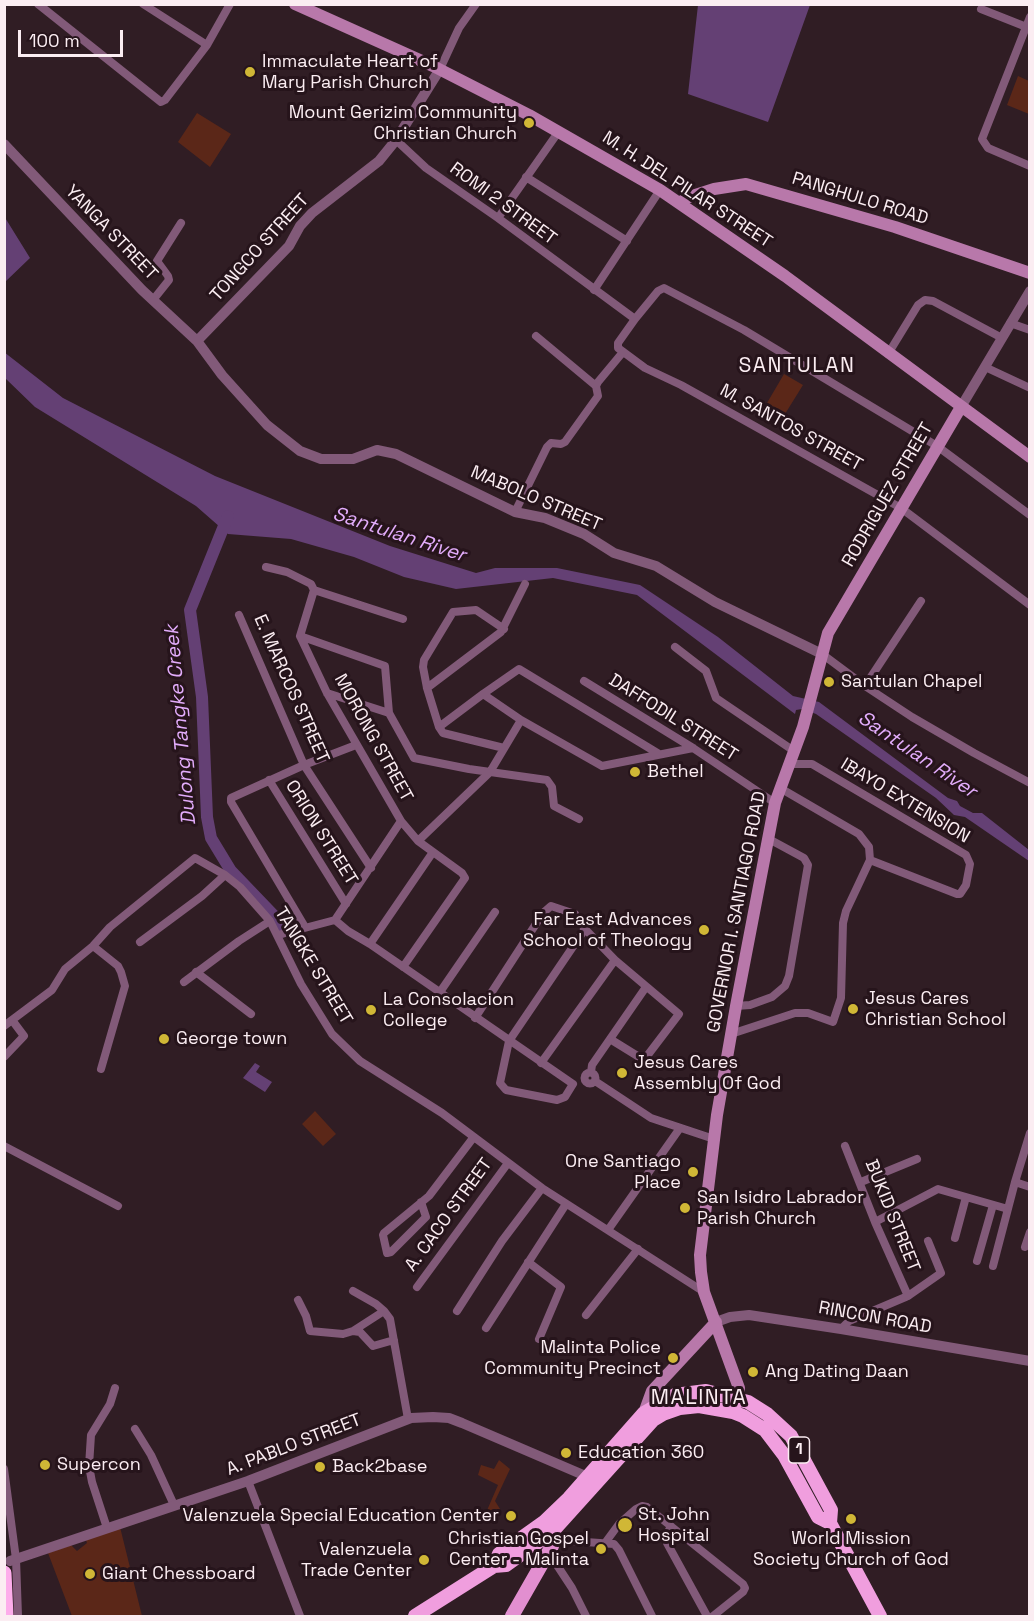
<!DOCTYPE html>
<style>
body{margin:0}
#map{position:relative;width:1034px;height:1621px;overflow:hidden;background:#301d24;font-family:"Space Grotesk",sans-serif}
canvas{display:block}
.frame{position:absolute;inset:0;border:6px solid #fbedf2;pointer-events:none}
.scale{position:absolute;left:18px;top:30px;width:105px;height:27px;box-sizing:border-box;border:3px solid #fbedf2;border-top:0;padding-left:8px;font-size:18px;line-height:21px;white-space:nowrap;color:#fbedf2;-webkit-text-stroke:4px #26141b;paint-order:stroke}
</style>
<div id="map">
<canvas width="1034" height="1621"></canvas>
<div class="frame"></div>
<div class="scale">100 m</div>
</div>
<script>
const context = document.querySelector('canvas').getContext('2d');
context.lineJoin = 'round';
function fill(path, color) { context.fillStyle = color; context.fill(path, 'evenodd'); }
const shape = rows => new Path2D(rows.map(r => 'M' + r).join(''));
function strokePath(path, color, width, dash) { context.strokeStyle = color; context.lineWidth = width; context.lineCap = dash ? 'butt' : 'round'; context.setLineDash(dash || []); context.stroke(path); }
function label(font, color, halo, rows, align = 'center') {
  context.font = font + ' "Space Grotesk",sans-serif'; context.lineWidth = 6; context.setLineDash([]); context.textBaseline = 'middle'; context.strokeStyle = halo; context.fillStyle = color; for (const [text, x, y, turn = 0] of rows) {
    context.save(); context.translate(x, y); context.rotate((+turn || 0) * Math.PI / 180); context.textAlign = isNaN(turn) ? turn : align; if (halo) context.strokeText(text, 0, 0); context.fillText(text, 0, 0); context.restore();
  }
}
const green = shape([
 [1018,76,1029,81,1029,114,1007,105],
 [197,113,231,134,210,167,178,142],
 [784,374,803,385,785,414,767,403],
 [315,1111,336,1134,323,1146,302,1124],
 [499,1460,510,1469,495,1501,500,1509,485,1515,498,1485,478,1475,481,1465,494,1469],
 [120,1527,142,1616,72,1616,48,1553,71,1545,77,1551,87,1543,86,1540]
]);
const water = shape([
 [698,5,810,5,768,122,688,94],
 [4,216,30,258,5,282,4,282],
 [4,352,63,398,215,476,390,546,476,573,495,568,557,568,640,585,718,637,793,696,819,702,948,798,957,801,960,806,973,813,982,813,1029,850,1029,861,965,817,954,815,936,798,816,714,802,709,796,710,795,714,637,595,553,578,456,589,404,577,354,557,291,539,228,534,196,506,35,407,5,378],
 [255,1063,260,1066,256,1072,272,1082,265,1092,243,1078]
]);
const river = shape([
 [228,516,190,610,202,697,207,817,211,838,231,871,277,919,281,932]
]);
const minor = shape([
 [38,4,161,102,165,100,207,45,230,4],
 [143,4,207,45],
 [981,9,1029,28],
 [1030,17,982,139,988,148,1030,166],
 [440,69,459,28,476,4],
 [396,140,426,168,498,218,635,319],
 [526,177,627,241],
 [498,218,559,131],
 [594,290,660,190],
 [153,300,169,280,168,276,157,261,181,223],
 [1010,323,1030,330],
 [536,336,596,386],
 [888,354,918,305,925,300,933,301,1002,338],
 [985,367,1030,388],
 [515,512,547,447,551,443,561,444,565,442,598,396,596,386,598,382,623,352],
 [1030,515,937,446,744,330,664,288,658,291,635,319,618,343,618,348,645,368,681,385,901,508,1030,605],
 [266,567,287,572,311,584,314,590],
 [314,590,300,636,327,693,401,821,418,841,462,873,465,878,403,967],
 [314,590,403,619],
 [239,615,304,765,371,868],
 [300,636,385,666,389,713,414,758,469,769,547,780,552,787,554,806,579,819],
 [675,647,706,671,716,698,794,751],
 [822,654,865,686,912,717,974,753,1030,783],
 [584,681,693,748,775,803],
 [865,686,921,601],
 [427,688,501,632,525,584],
 [327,693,389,713],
 [483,694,521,720,602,766,693,748],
 [439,727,483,694,519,669,659,754],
 [504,748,443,733,439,727,427,688,423,667,424,660,453,612,476,610,504,629],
 [789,764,812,764,966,855,970,864,966,885,960,894,957,894,870,860],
 [269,780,346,904],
 [418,841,490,772,521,720],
 [335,920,348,931,370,944,573,1084],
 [305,927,231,802,231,798,304,765,356,745],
 [278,935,335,920,401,821],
 [140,942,202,896,225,875],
 [370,944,433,852],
 [93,946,118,966,121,972,125,986,101,1069],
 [196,972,251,1014],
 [184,982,239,941,270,921],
 [440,992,495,912],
 [736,1006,750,1005,772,997,785,986,789,976,808,865,804,858,767,838],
 [475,1018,543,913,551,906,575,914,585,929,615,960,679,1014,644,1060,610,1039],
 [4,1026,52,990,65,969,93,946,110,927,195,858,225,875,240,887,270,921,301,984,332,1034,360,1061,442,1113,542,1188,704,1292],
 [731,1034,795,1013,808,1013,833,1022,841,998,843,923,846,911,870,860,869,847,859,834,780,788],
 [4,1057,24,1036,12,1020],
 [541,1063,615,960],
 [591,1072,592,1065,646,987],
 '584.5 1078a5.5 5.5 0 1 1 11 0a5.5 5.5 0 1 1-11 0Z',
 [595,1081,651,1118,714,1139],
 [573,1084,565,1097,557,1100,506,1090,500,1083,509,1041,585,929],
 [4,1146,118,1206],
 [861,1182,917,1159],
 [1015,1182,1030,1187],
 [421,1202,426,1217,391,1252,387,1253,383,1235,384,1233,429,1196,473,1138],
 [875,1222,938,1189,1008,1209],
 [608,1230,680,1128],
 [955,1238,966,1197],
 [1025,1247,1030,1232],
 [977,1261,993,1205],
 [528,1262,561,1287,539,1339],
 [993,1266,1015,1182,1030,1133],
 [417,1287,508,1163],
 [353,1291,376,1304,384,1311,390,1319,408,1419],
 [908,1296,941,1273,928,1241],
 [298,1300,306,1316,310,1331,343,1334,353,1331,360,1332,373,1346,394,1340],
 [457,1311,502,1241,542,1188],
 [586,1315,638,1249],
 [486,1328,566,1204],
 [841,1329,849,1321,908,1296,875,1222,845,1146],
 [353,1331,384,1311],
 [135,1429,151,1455,174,1505],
 [4,1469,16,1559,18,1616],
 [248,1481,300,1616],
 [671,1526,666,1536,667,1543,707,1616],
 [107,1528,92,1482,89,1466,91,1435,110,1404,115,1388],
 [554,1537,557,1540,614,1544,619,1550,652,1616],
 [605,1543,619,1524,636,1509,642,1506,647,1507,743,1584,745,1588,743,1592,713,1616],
 [549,1553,572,1588,586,1616]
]);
const tertiary = shape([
 [4,144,142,290,197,341,222,375,267,425,300,451,321,459,353,459,377,450,396,454,515,512,545,518,584,534,614,553,656,566,715,602,822,654],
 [197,341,289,246,300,226,312,213,379,161,396,140,440,69],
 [961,407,1030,291],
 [716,1322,730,1317,749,1315,841,1329,1030,1361],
 [10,1561,248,1481,411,1418,433,1417,449,1418,462,1423,588,1477]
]);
const secondary = shape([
 [295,4,433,66,529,115,660,190,785,276,1030,457],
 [680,203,686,198,714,189,746,184,895,227,1030,273],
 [735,1407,739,1388,704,1292,701,1272,700,1255,717,1115,736,1006,775,803,803,727,828,633,961,407],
 [644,1413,652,1391,716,1322]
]);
const primary = shape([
 [512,1616,552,1546,554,1537,545,1524]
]);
const trunk = shape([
 [494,1566,499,1554,544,1522,569,1498,644,1413,675,1395,706,1391,748,1402,767,1414,791,1436,831,1510,830,1523,880,1616],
 [415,1616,494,1566,506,1565,552,1532,653,1420,663,1414,680,1408,699,1406,733,1412,743,1416,765,1430,784,1455,818,1517,830,1523]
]);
const motorway = shape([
 [4,1573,6,1616]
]);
const markers = [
 [250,72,6,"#d0b736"],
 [529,123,6,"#d0b736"],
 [829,682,6,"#d0b736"],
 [635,772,6,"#d0b736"],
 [704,930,6,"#d0b736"],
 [853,1009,6,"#d0b736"],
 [371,1010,6,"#d0b736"],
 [164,1039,6,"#d0b736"],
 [622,1073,6,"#d0b736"],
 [693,1172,6,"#d0b736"],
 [685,1208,6,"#d0b736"],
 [673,1358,6,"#d0b736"],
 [753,1372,6,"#d0b736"],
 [566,1453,6,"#d0b736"],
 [45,1465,6,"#d0b736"],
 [320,1467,6,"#d0b736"],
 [511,1516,6,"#d0b736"],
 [851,1519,6,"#d0b736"],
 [625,1525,8,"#d0b736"],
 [601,1549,6,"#d0b736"],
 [424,1560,6,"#d0b736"],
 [90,1574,6,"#d0b736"]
];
const shields = [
 [799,1450,21]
];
const shieldNames = [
 ["1",799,1450]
];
const poiNames = [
 ["Immaculate Heart of",262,62],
 ["Mary Parish Church",262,83],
 ["Mount Gerizim Community",517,113,"right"],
 ["Christian Church",517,134,"right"],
 ["Santulan Chapel",841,682],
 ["Bethel",647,772],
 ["Far East Advances",692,920,"right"],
 ["School of Theology",692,941,"right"],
 ["Jesus Cares",865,999],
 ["Christian School",865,1020],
 ["La Consolacion",383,1000],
 ["College",383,1021],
 ["George town",176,1039],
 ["Jesus Cares",634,1063],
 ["Assembly Of God",634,1084],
 ["One Santiago",681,1162,"right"],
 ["Place",681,1183,"right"],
 ["San Isidro Labrador",697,1198],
 ["Parish Church",697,1219],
 ["Malinta Police",661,1348,"right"],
 ["Community Precinct",661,1369,"right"],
 ["Ang Dating Daan",765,1372],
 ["Education 360",578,1453],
 ["Supercon",57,1465],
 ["Back2base",332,1467],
 ["St. John",638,1515],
 ["Hospital",638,1536],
 ["Valenzuela Special Education Center",499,1516,"right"],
 ["Christian Gospel",589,1539,"right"],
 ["Center - Malinta",589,1560,"right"],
 ["World Mission",851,1539,"center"],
 ["Society Church of God",851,1560,"center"],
 ["Valenzuela",412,1550,"right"],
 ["Trade Center",412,1571,"right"],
 ["Giant Chessboard",102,1574]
];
const streetNames = [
 ["M. H. DEL PILAR STREET",687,190,33],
 ["PANGHULO ROAD",860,199,17],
 ["ROMI 2 STREET",503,204,36],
 ["YANGA STREET",111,233,46],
 ["TONGCO STREET",260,248,-48],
 ["M. SANTOS STREET",791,428,29],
 ["RODRIGUEZ STREET",888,495,-60],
 ["MABOLO STREET",536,499,23],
 ["E. MARCOS STREET",291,689,66],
 ["DAFFODIL STREET",673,718,32],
 ["MORONG STREET",373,738,61],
 ["IBAYO EXTENSION",905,801,31],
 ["ORION STREET",321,833,58],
 ["GOVERNOR I. SANTIAGO ROAD",737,912,-79],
 ["TANGKE STREET",313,966,59],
 ["A. CACO STREET",449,1215,-54],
 ["BUKID STREET",892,1216,68],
 ["RINCON ROAD",875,1318,10],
 ["A. PABLO STREET",294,1445,-21]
];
const waterNames = [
 ["Santulan River",399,535,18],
 ["Dulong Tangke Creek",181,725,-95],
 ["Santulan River",917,755,34]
];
const quarterNames = [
 ["SANTULAN",797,366],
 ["MALINTA",699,1398]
];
fill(green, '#5b2718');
fill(water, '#644074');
strokePath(river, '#644074', 12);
strokePath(minor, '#825a79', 8);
strokePath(tertiary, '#825a79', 10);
strokePath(secondary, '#b878aa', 12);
strokePath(primary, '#e28fd0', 14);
strokePath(trunk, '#f09ede', 14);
strokePath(motorway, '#fdadeb', 15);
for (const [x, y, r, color] of markers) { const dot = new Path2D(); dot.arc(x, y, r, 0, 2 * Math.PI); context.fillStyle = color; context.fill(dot); strokePath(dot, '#26141b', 2); }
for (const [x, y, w] of shields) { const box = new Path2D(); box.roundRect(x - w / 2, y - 13, w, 26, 4.5); context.fillStyle = '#26141b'; context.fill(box); strokePath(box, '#fbedf2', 1.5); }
label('bold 16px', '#fbedf2', null, shieldNames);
label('18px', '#fbedf2', '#26141b', poiNames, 'left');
label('18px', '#fbedf2', '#26141b', streetNames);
label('italic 20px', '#e2acfb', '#26141b', waterNames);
context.letterSpacing = '1.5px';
label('21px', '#fbedf2', '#26141b', quarterNames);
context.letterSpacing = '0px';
</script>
